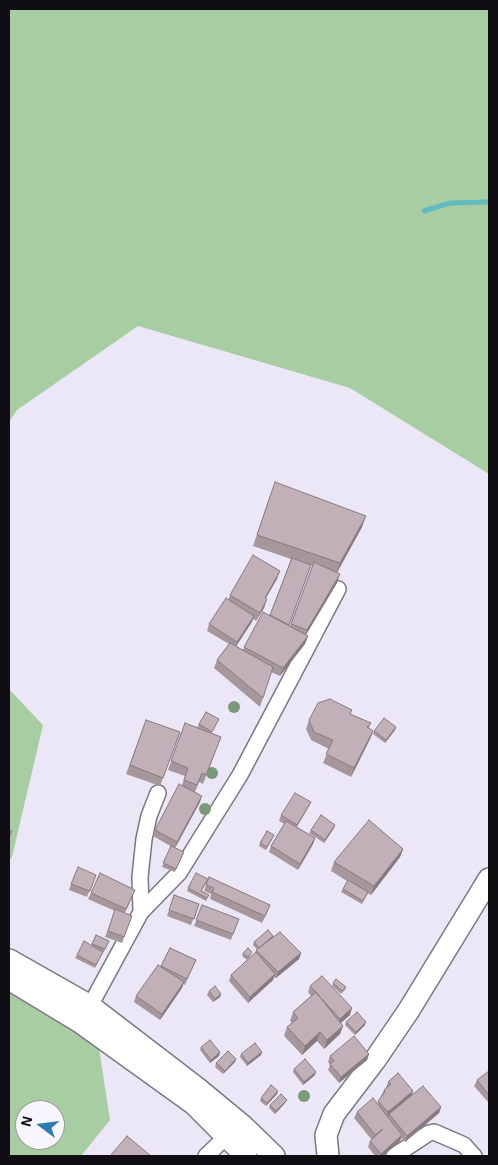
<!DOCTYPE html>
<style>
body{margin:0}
#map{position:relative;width:498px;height:1165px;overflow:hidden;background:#ece7f6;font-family:"Exo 2",sans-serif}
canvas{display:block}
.frame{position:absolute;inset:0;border:10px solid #100e13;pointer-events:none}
.north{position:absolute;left:15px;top:1100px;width:50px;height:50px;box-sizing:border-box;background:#f8f5ff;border:1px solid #9b99a1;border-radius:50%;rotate:285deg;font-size:14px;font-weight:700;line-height:20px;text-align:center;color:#100e13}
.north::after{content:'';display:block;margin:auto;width:18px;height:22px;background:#2e7cae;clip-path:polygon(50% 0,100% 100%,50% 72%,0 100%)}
</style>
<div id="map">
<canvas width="498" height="1165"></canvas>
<div class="frame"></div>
<div class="north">N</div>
</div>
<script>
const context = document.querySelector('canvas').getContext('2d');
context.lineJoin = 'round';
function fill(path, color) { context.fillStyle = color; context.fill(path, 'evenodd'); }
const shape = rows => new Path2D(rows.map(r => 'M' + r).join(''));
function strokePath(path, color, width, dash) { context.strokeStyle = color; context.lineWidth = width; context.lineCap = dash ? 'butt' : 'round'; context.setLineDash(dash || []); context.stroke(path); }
const green = shape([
 [9,9,489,9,489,474,350,388,138,326,17,410,9,422],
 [9,689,43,725,12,857,9,861],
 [9,957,95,1022,110,1120,81,1156,9,1156],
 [25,1110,55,1110,55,1140,25,1140]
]);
const stream = shape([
 [424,211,450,203,489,202]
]);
const street = shape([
 [141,912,140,877,144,839,149,816,158,793],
 [90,1006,141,912,179,873,240,775,338,589],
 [206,1156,226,1137],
 [394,1156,429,1133,434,1132,464,1145,474,1156]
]);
const secondary = shape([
 [9,960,90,1006,197,1088,243,1126,274,1156],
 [9,979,80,1022,194,1104,246,1156],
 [328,1156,326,1135,334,1114,375,1060,409,1010,489,879]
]);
const trees = [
 [234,707],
 [212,773],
 [205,809],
 [304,1096]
];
const wall = shape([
 [271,493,362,527,337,573,337,583,306,635,308,636,305,644,280,676,271,672,260,707,214,668,217,660,229,644,207,631,209,624,228,600,230,595,277,579,266,598,264,608,256,621,253,619,236,646,243,650,244,647,270,615,291,559,253,546],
 [311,565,313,566,290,626,289,625],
 [350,714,371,723,369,728,373,731,370,739,351,777,323,763,329,749,311,740,306,729,309,720],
 [219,719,211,733,221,737,203,784,199,782,195,792,200,802,175,848,184,852,175,872,162,867,171,846,174,848,153,836,155,830,182,785,185,776,168,770,185,723,201,729,197,727,199,724],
 [146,720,180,732,160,786,126,774],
 [396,727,395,730,385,743,373,734,374,731],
 [311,802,308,808,297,827,315,838,313,844,298,870,269,852,271,846,284,824,279,821,281,815],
 [334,828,324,843,309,833,311,830],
 [273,838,266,850,259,846,260,843],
 [403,849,400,857,371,895,368,893,362,904,341,892,347,881,331,871,334,862],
 [96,875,87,897,69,890,71,884],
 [206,882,202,891,209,895,206,901,187,891,188,888],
 [206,885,268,911,262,923,210,899,211,894,204,891],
 [135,890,125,913,132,916,122,943,105,937,115,911,88,899,91,893],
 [174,895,199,904,191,925,167,916],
 [202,905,239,919,231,940,194,926],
 [96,935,109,941,104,952,103,952,95,968,75,958,77,955,91,946],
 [273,936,301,953,299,959,276,978,274,977,273,980,248,1003,229,981,231,975,255,953,257,949,253,945,254,942],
 [170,948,196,960,185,985,183,984,182,988,160,1020,134,1002,136,996,161,966],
 [243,953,251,955,247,960,242,956],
 [333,983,346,987,345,990,341,994,332,986],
 [310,986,350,1015,341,1023,343,1026,340,1034,324,1049,317,1041,302,1055,284,1036,287,1027,292,1023,290,1021,293,1012,311,996,308,992],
 [209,991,221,994,220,997,213,1002,207,995],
 [346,1022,365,1025,355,1035,345,1025],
 [201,1047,220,1052,219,1056,210,1063,200,1050],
 [262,1052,261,1055,247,1066,240,1057,241,1054],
 [369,1054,367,1060,339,1083,328,1070,330,1065,328,1062,330,1056],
 [236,1059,235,1062,223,1074,215,1067,216,1063],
 [294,1069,315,1075,303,1085,293,1072],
 [489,1071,489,1101,488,1102,474,1086,477,1080],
 [388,1082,413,1091,412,1095,441,1107,439,1113,405,1142,401,1138,400,1141,383,1156,375,1156,368,1147,370,1141,372,1140,354,1118,357,1112,377,1104,384,1090,386,1088],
 [278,1091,277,1094,266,1106,260,1101,261,1098],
 [285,1103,275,1114,269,1108,270,1105]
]);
const shadedWall = shape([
 [366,516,362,527,336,574,340,563],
 [280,571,277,579,261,606,265,598],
 [340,574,337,583,304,638,307,630],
 [267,599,264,608,256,621],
 [254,616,252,622,235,648,237,642],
 [308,636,305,644,280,676,283,668],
 [396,727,395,730,385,743,386,740],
 [373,731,370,739,351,777,354,768],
 [202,796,200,802,175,848,177,842],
 [335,825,334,828,324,843,325,840],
 [315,838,313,844,298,870,300,864],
 [403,849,400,857,371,895,374,886],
 [301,953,299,959,276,978,278,972],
 [275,974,273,980,248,1003,250,997],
 [184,982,182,988,160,1020,162,1014],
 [221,994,220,997,213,1002,215,999],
 [352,1008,350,1015,338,1025,340,1019],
 [366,1022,365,1025,355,1035,356,1032],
 [343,1026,340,1034,324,1049,327,1040],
 [320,1032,317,1041,302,1055,305,1046],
 [220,1052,219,1056,210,1063,211,1060],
 [262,1052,261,1055,247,1066,248,1063],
 [369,1054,367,1060,339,1083,341,1077],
 [236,1059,235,1062,223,1074,225,1071],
 [316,1072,315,1075,303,1085,304,1082],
 [278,1091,277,1094,266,1106,267,1103],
 [413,1091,411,1097,389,1114,386,1118,388,1112],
 [287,1100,285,1103,275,1114,276,1111],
 [441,1107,439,1113,405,1142,407,1136],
 [402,1135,400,1141,383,1156,380,1156,381,1154]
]);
const building = shape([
 [275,482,366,516,340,563,257,535,275,482],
 [253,555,280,571,265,598,267,599,260,613,230,595,253,555],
 [292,558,311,565,289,625,270,615,292,558],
 [314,562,340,574,307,630,291,624,314,562],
 [226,598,254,616,237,642,209,624,226,598],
 [263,612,308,636,283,668,244,647,263,612],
 [230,643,273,667,263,698,217,660,230,643],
 [330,699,352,710,350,714,371,723,367,727,373,731,354,768,326,754,333,740,314,732,309,720,318,703,330,699],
 [206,712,219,719,212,732,199,724,206,712],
 [384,718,396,727,386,740,374,731,384,718],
 [146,720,180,732,163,778,130,765,146,720],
 [185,723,221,737,206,775,202,773,197,785,184,780,188,768,171,761,185,723],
 [179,784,202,796,177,842,155,830,179,784],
 [295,793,311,802,297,825,281,815,295,793],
 [321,815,335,825,325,840,311,830,321,815],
 [369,820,403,849,374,886,334,862,369,820],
 [286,821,315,838,300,864,271,846,286,821],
 [9,830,12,831,9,838,9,830],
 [267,831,274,835,267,847,260,843,267,831],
 [171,846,184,852,176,869,163,863,171,846],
 [78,867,96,875,90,891,71,884,78,867],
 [100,873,135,890,126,909,91,893,100,873],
 [196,873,208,879,201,891,209,895,207,898,188,888,196,873],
 [209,877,270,905,265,916,212,892,214,888,206,885,209,877],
 [348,880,368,892,363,901,343,889,348,880],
 [174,895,199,904,194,919,169,910,174,895],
 [202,905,239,919,233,934,196,920,202,905],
 [115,909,132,916,124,937,108,931,115,909],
 [268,930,273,936,259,948,254,942,268,930],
 [280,932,301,953,278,972,256,950,280,932],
 [96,935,109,941,105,949,92,944,96,935],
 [84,941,103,952,96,965,77,955,84,941],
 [170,948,196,960,187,979,161,966,170,948],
 [248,948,252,952,248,957,243,953,248,948],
 [256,952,275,974,250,997,231,975,256,952],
 [158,965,184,982,162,1014,136,996,158,965],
 [322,976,352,1008,340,1019,310,986,322,976],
 [336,979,346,987,342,991,333,983,336,979],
 [215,986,221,994,215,999,209,991,215,986],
 [316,992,343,1026,327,1040,320,1032,305,1046,287,1027,298,1018,293,1012,316,992],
 [357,1012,366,1022,356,1032,346,1022,357,1012],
 [354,1036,369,1054,341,1077,330,1064,334,1061,330,1056,354,1036],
 [210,1040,220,1052,211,1060,201,1047,210,1040],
 [255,1043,262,1052,248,1063,241,1054,255,1043],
 [228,1051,236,1059,225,1071,216,1063,228,1051],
 [305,1059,316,1072,304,1082,294,1069,305,1059],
 [489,1071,489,1095,477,1080,489,1071],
 [398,1073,413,1091,388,1112,378,1101,385,1092,384,1090,391,1084,388,1082,398,1073],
 [271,1085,278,1091,267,1103,261,1098,271,1085],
 [423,1086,441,1107,407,1136,389,1114,423,1086],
 [281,1094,287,1100,276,1111,270,1105,281,1094],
 [373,1098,402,1135,381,1154,370,1141,383,1129,375,1135,357,1112,373,1098],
 [127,1136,151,1156,110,1156,127,1136]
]);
fill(green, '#a8cda2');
strokePath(stream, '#61bbc1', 5);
strokePath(street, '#7b7785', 18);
strokePath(secondary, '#7b7785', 24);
strokePath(street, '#fff', 15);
strokePath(secondary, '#fff', 21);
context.fillStyle = '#7a987a';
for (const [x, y] of trees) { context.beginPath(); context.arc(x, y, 6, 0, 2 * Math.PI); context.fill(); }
fill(wall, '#a6979d');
fill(shadedWall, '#877b80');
fill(building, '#c1b0b7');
strokePath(building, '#877b80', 1);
</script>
